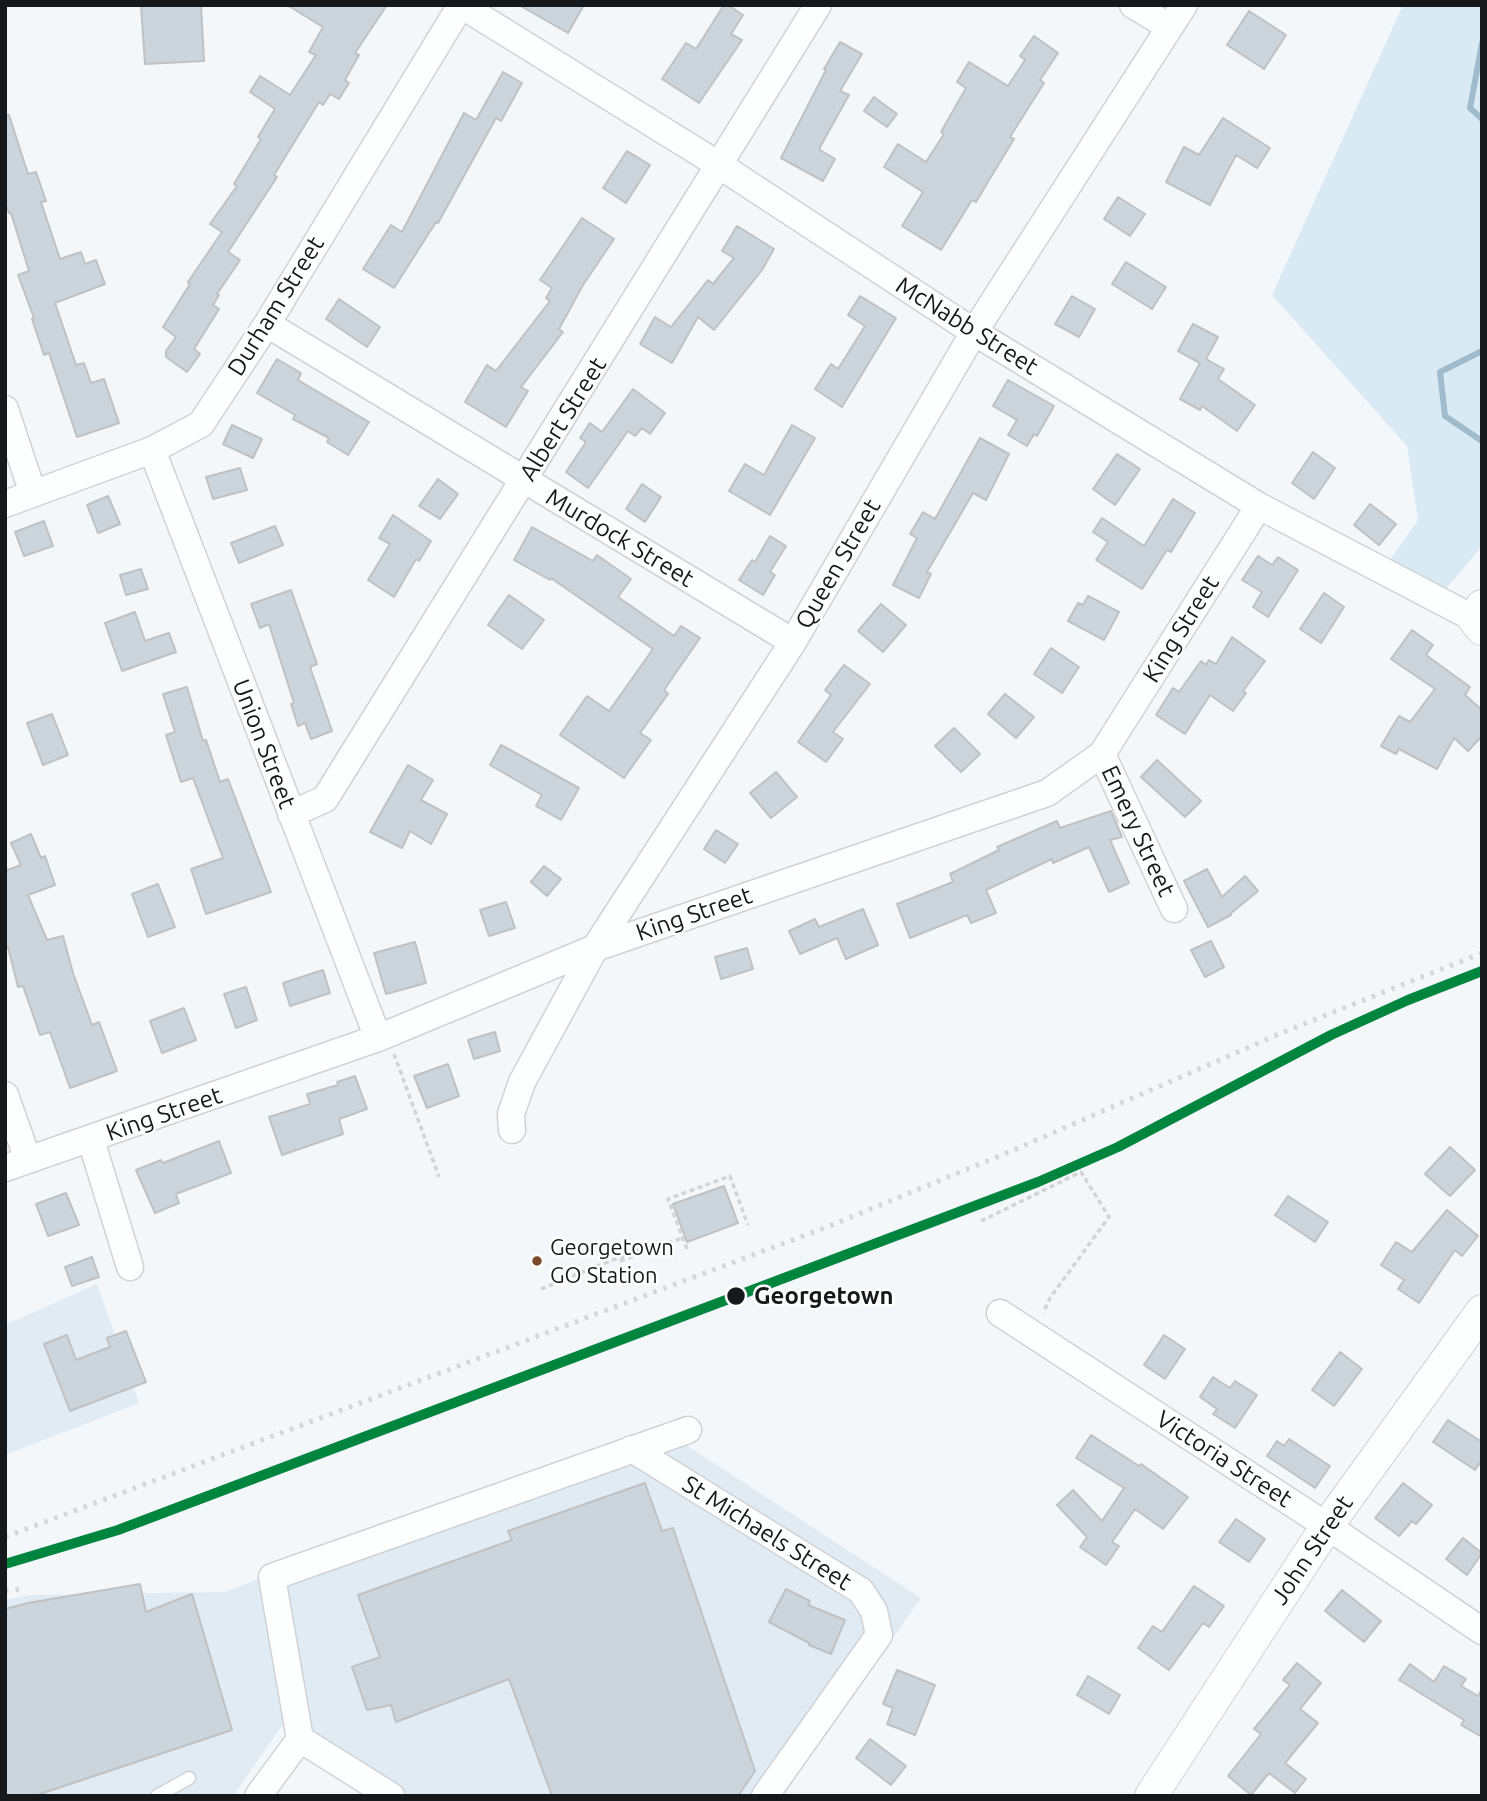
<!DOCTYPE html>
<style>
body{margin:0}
#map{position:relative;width:1487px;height:1801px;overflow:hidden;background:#f3f7fa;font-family:Ubuntu,sans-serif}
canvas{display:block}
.frame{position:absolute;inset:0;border:7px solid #15191c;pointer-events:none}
</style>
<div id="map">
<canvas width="1487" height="1801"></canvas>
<div class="frame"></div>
</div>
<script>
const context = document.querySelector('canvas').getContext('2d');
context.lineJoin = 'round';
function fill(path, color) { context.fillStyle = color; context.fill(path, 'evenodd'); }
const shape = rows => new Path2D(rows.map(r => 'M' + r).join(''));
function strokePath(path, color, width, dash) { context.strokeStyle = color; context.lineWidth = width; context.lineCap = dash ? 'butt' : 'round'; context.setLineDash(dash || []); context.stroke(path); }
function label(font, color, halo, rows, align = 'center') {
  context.font = font + ' Ubuntu,sans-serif'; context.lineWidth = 5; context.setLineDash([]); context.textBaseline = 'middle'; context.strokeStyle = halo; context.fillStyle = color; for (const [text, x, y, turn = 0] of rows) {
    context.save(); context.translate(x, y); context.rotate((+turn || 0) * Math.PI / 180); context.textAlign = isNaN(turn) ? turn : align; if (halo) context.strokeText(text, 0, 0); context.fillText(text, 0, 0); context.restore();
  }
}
const built = shape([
 [97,1284,139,1403,5,1455,5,1325],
 [660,1428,921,1598,783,1796,409,1796,284,1723,233,1796,5,1796,5,1600,30,1595,224,1592]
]);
const green = shape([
 [1403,5,1482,5,1482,546,1445,590,1387,564,1418,520,1407,446,1272,295]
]);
const stream = shape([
 [1482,43,1470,108,1482,119],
 [1482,351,1440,372,1445,416,1482,441]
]);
const building = shape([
 [141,5,201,5,204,61,145,64,141,5],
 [287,5,387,5,355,53,359,55,345,80,349,83,339,99,330,94,323,105,319,102,274,175,277,177,228,252,240,260,217,294,219,295,213,305,219,309,194,349,200,354,187,372,166,357,166,351,176,337,163,327,190,284,188,282,222,232,210,224,237,186,234,184,261,139,258,137,275,109,250,92,260,76,290,95,316,55,309,52,323,27,287,5],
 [519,5,584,5,568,33,519,5],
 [724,5,728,5,743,15,731,34,742,40,699,103,662,79,686,43,696,49,724,5],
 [1249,11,1286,35,1264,69,1227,45,1249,11],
 [1034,36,1058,53,1040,80,1044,83,1010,137,1014,139,986,185,976,202,972,200,941,250,902,226,923,192,884,167,898,144,926,162,944,134,941,132,966,88,957,82,969,62,1008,86,1025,60,1020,56,1034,36],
 [840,42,862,54,840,91,849,95,820,147,820,150,835,159,823,181,781,158,826,70,824,69,840,42],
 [503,72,522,83,501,121,496,118,438,223,436,222,394,288,363,269,391,225,402,232,464,113,476,120,503,72],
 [874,97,897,114,887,127,864,111,874,97],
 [5,115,9,115,28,174,36,172,46,201,41,202,60,259,81,252,85,264,96,260,105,284,55,303,76,365,84,363,91,383,104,379,119,423,77,437,49,353,44,355,32,319,34,318,18,275,29,271,11,213,9,213,5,204,5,115],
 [1223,118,1270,148,1257,168,1236,155,1210,205,1166,182,1184,147,1199,155,1223,118],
 [627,151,650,165,626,203,603,188,627,151],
 [1118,197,1145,214,1130,236,1104,219,1118,197],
 [582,218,614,239,583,285,559,329,563,332,521,387,528,391,506,427,465,402,487,365,496,371,550,301,546,298,552,288,540,280,582,218],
 [737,226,774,249,762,270,714,330,698,317,672,363,640,344,655,317,671,327,708,280,713,284,734,258,722,251,737,226],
 [1126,262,1166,287,1152,309,1112,284,1126,262],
 [860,296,896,318,842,407,815,389,831,364,838,369,865,326,848,315,860,296],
 [1072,296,1095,309,1079,337,1055,324,1072,296],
 [339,299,380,327,367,347,326,319,339,299],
 [1193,324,1218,337,1206,359,1224,369,1218,379,1255,405,1237,431,1202,406,1200,410,1180,399,1200,363,1178,351,1193,324],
 [277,359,301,373,298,380,369,422,348,455,327,442,329,438,293,419,295,415,257,393,277,359],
 [1008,380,1054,406,1037,436,1034,434,1027,446,1008,435,1017,420,993,406,1008,380],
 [633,389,665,413,650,434,642,428,635,436,628,431,588,488,566,472,586,442,580,438,590,423,602,432,633,389],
 [232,425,262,439,253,458,223,444,232,425],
 [792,425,815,438,770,515,729,491,745,464,764,475,792,425],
 [980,438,1009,454,986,500,973,493,927,572,931,574,919,598,893,585,917,538,910,534,923,512,935,519,980,438],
 [1313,452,1335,468,1314,499,1292,483,1313,452],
 [1117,454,1140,469,1115,505,1093,489,1117,454],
 [240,468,247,490,213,499,206,477,240,468],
 [438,479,458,494,440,519,419,506,438,479],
 [642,484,661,497,645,522,626,509,642,484],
 [108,496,120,524,98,533,87,505,108,496],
 [1173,499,1195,513,1171,552,1167,550,1142,589,1096,560,1108,542,1093,532,1102,518,1144,546,1173,499],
 [1370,504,1396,524,1379,545,1354,525,1370,504],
 [393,515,431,541,419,561,416,559,394,597,368,580,390,544,379,538,393,515],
 [44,521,53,546,24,556,15,532,44,521],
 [275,526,283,545,239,563,231,543,275,526],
 [532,527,593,561,597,555,631,579,618,597,674,636,681,626,700,638,664,690,668,694,640,733,651,740,624,778,560,735,587,696,609,711,653,649,551,578,550,580,514,560,532,527],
 [770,536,786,546,770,572,775,575,763,595,739,580,752,560,755,562,770,536],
 [1258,556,1272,565,1278,557,1298,570,1268,617,1253,607,1262,592,1242,580,1258,556],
 [141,569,148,589,126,595,120,575,141,569],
 [291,590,317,664,310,667,332,731,311,739,305,723,298,726,291,704,294,703,269,624,260,628,251,604,291,590],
 [1324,593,1344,607,1321,643,1300,629,1324,593],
 [509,595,544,620,522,649,488,625,509,595],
 [1088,596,1119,612,1104,640,1068,621,1078,603,1083,605,1088,596],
 [881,604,906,625,883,652,858,631,881,604],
 [135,612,145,641,169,633,176,652,122,671,105,623,135,612],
 [1412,630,1433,645,1426,655,1470,687,1465,695,1482,710,1482,736,1468,751,1454,738,1437,769,1399,749,1396,754,1381,746,1399,716,1410,722,1435,689,1391,659,1412,630],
 [1232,637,1265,661,1243,691,1246,693,1233,711,1210,695,1185,734,1156,715,1173,688,1179,692,1201,661,1206,665,1209,660,1216,664,1232,637],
 [1051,648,1079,667,1062,693,1034,674,1051,648],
 [844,665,870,684,833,732,843,739,826,762,798,742,831,695,825,690,844,665],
 [187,687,203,741,206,740,220,782,228,779,271,892,206,914,191,869,223,858,193,778,181,782,166,735,175,732,163,694,187,687],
 [1005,694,1034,717,1016,738,988,714,1005,694],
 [52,714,68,755,43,765,27,723,52,714],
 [954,728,980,754,961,772,935,746,954,728],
 [501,745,579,788,561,820,536,806,542,795,490,765,501,745],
 [1157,760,1201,801,1185,817,1141,777,1157,760],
 [408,765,433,780,421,800,447,814,431,844,410,831,402,848,370,832,408,765],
 [776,772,797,797,771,818,750,793,776,772],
 [1111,811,1122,837,1110,840,1129,883,1109,892,1089,847,1053,863,1052,859,986,890,996,913,971,923,967,915,910,938,897,904,953,882,950,874,999,850,997,847,1057,821,1060,828,1111,811],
 [716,830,738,844,725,863,704,849,716,830],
 [31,834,41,858,45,856,55,885,28,895,47,940,63,936,73,973,92,1025,99,1022,117,1071,70,1088,50,1032,40,1035,23,986,18,987,8,947,5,948,5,871,21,865,11,843,31,834],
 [544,866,561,879,547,896,531,882,544,866],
 [1207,869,1222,897,1245,876,1258,891,1230,914,1231,915,1208,927,1184,881,1207,869],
 [158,884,175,927,148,937,132,894,158,884],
 [506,902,515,928,489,936,480,910,506,902],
 [863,909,878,945,846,959,837,938,800,954,789,931,815,919,819,927,863,909],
 [1211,941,1224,967,1205,977,1191,950,1211,941],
 [415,942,426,983,386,994,374,953,415,942],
 [747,948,753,969,721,979,715,957,747,948],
 [323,970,330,993,290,1006,283,983,323,970],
 [246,987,257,1020,236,1028,224,994,246,987],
 [184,1008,196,1040,162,1053,150,1021,184,1008],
 [495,1032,500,1051,474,1059,468,1040,495,1032],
 [448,1064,459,1096,427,1108,414,1076,448,1064],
 [355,1076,367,1109,339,1119,343,1134,282,1155,269,1117,310,1104,307,1094,338,1085,337,1082,355,1076],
 [219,1141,231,1173,176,1194,179,1203,155,1213,136,1170,161,1160,163,1163,219,1141],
 [1450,1147,1475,1170,1450,1196,1425,1174,1450,1147],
 [724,1186,738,1223,687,1242,673,1204,724,1186],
 [66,1193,79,1225,48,1236,36,1204,66,1193],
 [1288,1196,1328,1222,1315,1242,1275,1215,1288,1196],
 [1447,1210,1478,1236,1462,1256,1455,1250,1419,1303,1398,1289,1404,1280,1381,1265,1396,1242,1412,1252,1447,1210],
 [92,1257,99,1277,72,1286,65,1267,92,1257],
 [126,1331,146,1382,70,1411,44,1344,67,1335,76,1360,110,1347,107,1338,126,1331],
 [1164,1335,1185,1349,1165,1379,1144,1365,1164,1335],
 [1340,1352,1362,1369,1334,1406,1312,1390,1340,1352],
 [1213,1377,1230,1388,1235,1381,1257,1395,1235,1428,1213,1414,1217,1409,1200,1397,1213,1377],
 [1448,1420,1482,1442,1482,1460,1475,1470,1433,1442,1448,1420],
 [1091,1435,1139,1466,1141,1464,1188,1497,1163,1529,1135,1509,1112,1542,1119,1546,1106,1565,1080,1547,1087,1537,1057,1505,1073,1490,1102,1521,1124,1488,1076,1458,1091,1435],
 [1289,1439,1330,1466,1315,1488,1267,1456,1277,1441,1284,1446,1289,1439],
 [645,1483,662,1531,673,1528,755,1771,738,1796,552,1796,509,1679,396,1722,391,1705,367,1710,352,1667,380,1657,358,1595,512,1540,508,1531,645,1483],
 [1403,1483,1432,1505,1416,1524,1412,1521,1399,1536,1375,1518,1403,1483],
 [1236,1519,1265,1539,1249,1562,1219,1542,1236,1519],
 [1463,1538,1482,1553,1467,1575,1446,1559,1463,1538],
 [140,1584,146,1612,192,1594,232,1730,34,1796,5,1796,5,1609,28,1603,140,1584],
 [1194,1586,1224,1606,1209,1627,1203,1623,1169,1670,1138,1648,1153,1626,1162,1632,1194,1586],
 [786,1589,810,1601,808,1605,845,1620,831,1654,809,1645,809,1643,769,1622,786,1589],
 [1342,1590,1381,1621,1364,1642,1325,1611,1342,1590],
 [1297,1663,1321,1683,1300,1709,1318,1723,1285,1763,1306,1779,1295,1793,1269,1773,1251,1795,1228,1776,1261,1734,1254,1729,1290,1685,1283,1680,1297,1663],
 [1410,1664,1434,1682,1444,1666,1466,1679,1461,1686,1478,1696,1482,1689,1482,1737,1461,1725,1464,1720,1399,1680,1410,1664],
 [897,1670,935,1685,915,1735,887,1724,893,1708,883,1704,897,1670],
 [1088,1676,1120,1695,1109,1714,1077,1695,1088,1676],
 [870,1739,906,1766,891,1785,856,1758,870,1739]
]);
const path = shape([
 [394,1054,439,1177],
 [981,1221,1081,1172,1109,1217,1050,1298,1043,1313],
 [687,1249,668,1199,730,1176,748,1225],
 [620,1261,682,1238],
 [541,1289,640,1249,642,1253]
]);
const service = shape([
 [157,1796,189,1778]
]);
const minor = shape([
 [461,5,719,165,974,332,1259,506,1473,618],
 [1133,5,1170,27],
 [267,324,793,642],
 [5,409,33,494],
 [152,450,378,1038],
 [5,504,152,450,201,424,267,324,461,5],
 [1102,754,1174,909],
 [291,814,325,799,818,5],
 [5,1095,28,1160],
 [512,1130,511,1114,522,1082,595,948,793,642,974,332,1184,5],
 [91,1140,130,1267],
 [5,1168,378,1038,595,948,1047,793,1102,754,1259,506],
 [1000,1313,1327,1526,1482,1631],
 [632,1449,861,1591,874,1611,879,1635,765,1796],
 [258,1796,300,1739],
 [391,1796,300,1739,272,1577,688,1430]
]);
const tertiary = shape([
 [1482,606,1473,618,1482,629],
 [1151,1796,1327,1526,1482,1311]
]);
const rail = shape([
 [5,1537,827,1227,1016,1149,1286,1031,1482,953],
 [5,1591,23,1589]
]);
const rail1 = shape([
 [5,1564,118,1530,1038,1182,1118,1147,1331,1035,1408,1000,1482,971]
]);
const markers = [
 [537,1261,6,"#7a4b2a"],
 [736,1296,10,"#15191c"]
];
const busNames = [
 ["Georgetown",550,1248],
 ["GO Station",550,1276]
];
const streetNames = [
 ["Durham Street",276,306,-58],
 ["McNabb Street",967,326,32],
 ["Albert Street",563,419,-58],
 ["Murdock Street",620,538,31],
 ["Queen Street",838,564,-60],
 ["King Street",1181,629,-58],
 ["Union Street",264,744,69],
 ["Emery Street",1138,831,65],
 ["King Street",694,914,-19],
 ["King Street",164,1114,-19],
 ["Victoria Street",1224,1459,33],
 ["St Michaels Street",767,1533,32],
 ["John Street",1312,1550,-56]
];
const stopNames = [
 ["Georgetown",754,1296]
];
fill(built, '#e1ebf3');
fill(green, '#d9eaf5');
strokePath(stream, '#a0bbcb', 6);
fill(building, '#ccd5db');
strokePath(building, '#bec2c5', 2);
strokePath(service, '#cfd3d6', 15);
strokePath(minor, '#cfd3d6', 29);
strokePath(tertiary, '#cfd3d6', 34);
strokePath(path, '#d3d4d5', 3.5, [5, 3.5]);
strokePath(service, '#fdfefe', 12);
strokePath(minor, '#fdfefe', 26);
strokePath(tertiary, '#fdfefe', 32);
strokePath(rail, '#d4d6d7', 5, [3.5, 7]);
strokePath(rail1, '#00853f', 10);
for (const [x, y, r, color] of markers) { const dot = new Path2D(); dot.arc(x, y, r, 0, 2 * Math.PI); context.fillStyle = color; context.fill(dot); strokePath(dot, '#fff', 2.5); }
label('22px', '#15191c', '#fff', busNames, 'left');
label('24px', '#15191c', '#fff', streetNames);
label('bold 24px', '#15191c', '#fff', stopNames, 'left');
</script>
